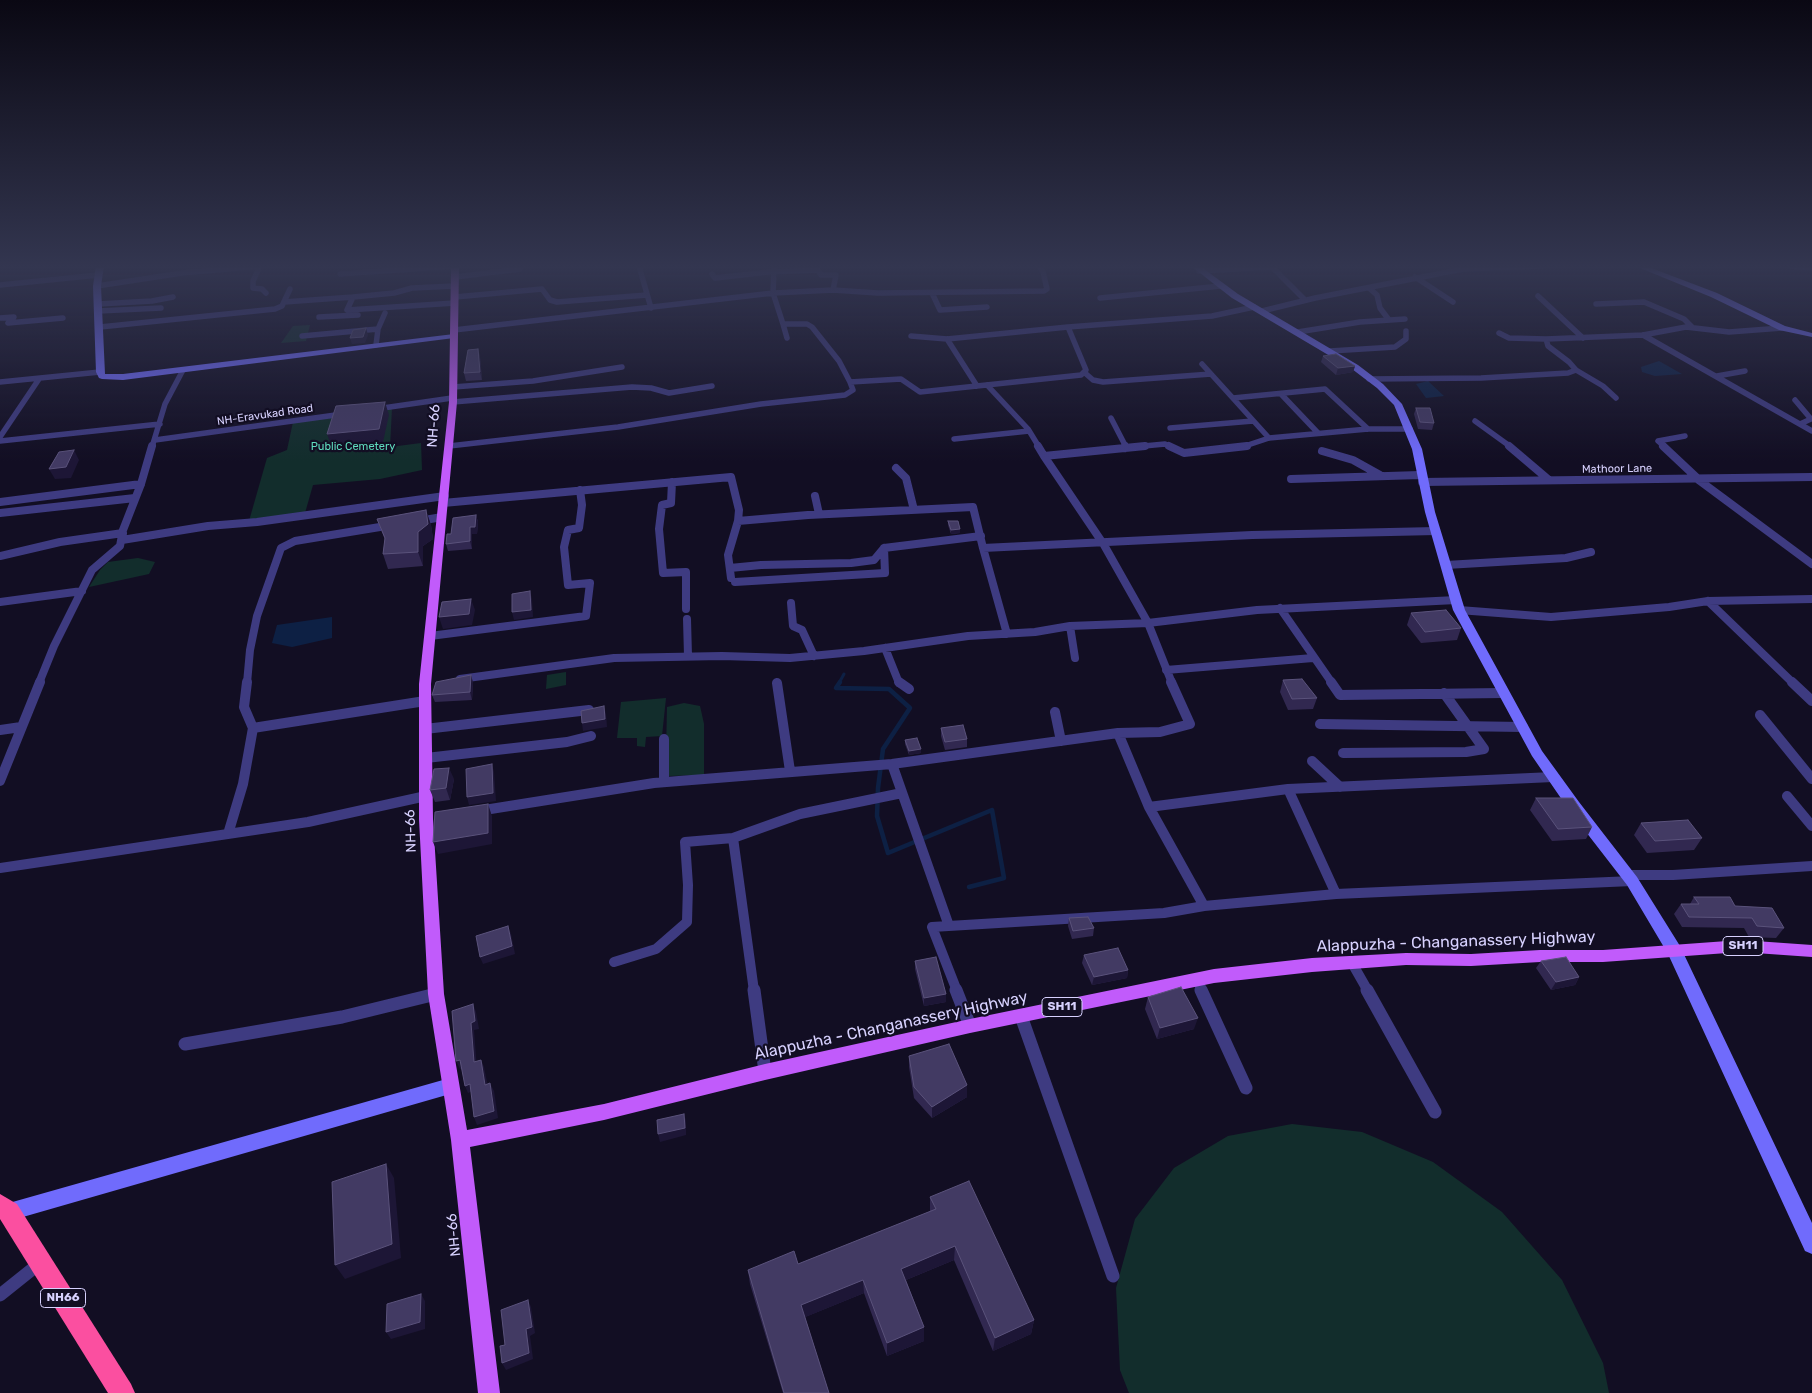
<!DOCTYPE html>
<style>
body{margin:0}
canvas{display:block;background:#120e23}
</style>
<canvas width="1812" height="1393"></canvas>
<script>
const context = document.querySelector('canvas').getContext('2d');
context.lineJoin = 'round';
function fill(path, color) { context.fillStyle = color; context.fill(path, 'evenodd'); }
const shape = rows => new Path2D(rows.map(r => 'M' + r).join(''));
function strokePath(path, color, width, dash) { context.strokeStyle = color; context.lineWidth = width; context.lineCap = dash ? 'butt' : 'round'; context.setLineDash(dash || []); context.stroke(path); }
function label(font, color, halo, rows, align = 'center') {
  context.font = font + ' Rubik,sans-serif'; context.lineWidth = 4.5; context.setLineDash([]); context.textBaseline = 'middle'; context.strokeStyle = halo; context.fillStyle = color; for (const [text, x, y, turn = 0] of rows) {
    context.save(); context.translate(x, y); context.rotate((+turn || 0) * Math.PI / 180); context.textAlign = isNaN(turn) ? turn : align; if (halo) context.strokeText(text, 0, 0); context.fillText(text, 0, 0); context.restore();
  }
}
const green = shape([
 [310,325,306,341,281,343,293,326],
 [392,408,390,447,421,443,422,470,380,479,313,485,305,513,249,521,267,458,287,450,293,422],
 [138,558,155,562,149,574,89,587,100,570,108,562],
 [566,672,566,685,546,689,547,675],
 [666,698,662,736,646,737,645,747,637,746,637,738,617,738,621,702],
 [684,703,700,706,704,724,704,775,668,776,666,754,667,707],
 [1292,1124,1362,1132,1433,1162,1502,1212,1562,1280,1603,1363,1609,1393,1129,1393,1120,1370,1116,1288,1135,1219,1174,1168,1228,1136]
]);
const water = shape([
 [1659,361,1682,374,1655,376,1642,372,1641,367],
 [1428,381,1444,396,1426,398,1416,384],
 [332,617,332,638,292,647,272,643,277,625]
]);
const streamFar1 = shape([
 [839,683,844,674]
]);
const stream = shape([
 [840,682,836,688,889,689,910,708,883,749,878,788,877,816,888,853,992,810,1004,878,969,887]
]);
const streetFar3 = shape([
 [260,266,253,281,253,288,262,289,266,293],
 [639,266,651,308],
 [1789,266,1812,268],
 [774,269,773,293,783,324,807,324,812,327,839,361,850,382],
 [818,270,821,275,836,275,833,290],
 [1199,271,1272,267,1305,300],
 [340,274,455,266],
 [712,274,715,278,769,272,818,270,817,266],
 [455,277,520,269],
 [1415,277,1453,302],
 [0,285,98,275],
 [97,286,182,273,261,266],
 [1369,288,1377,295,1380,308,1389,320],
 [932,293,940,310,987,307],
 [1538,296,1583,338],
 [353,297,394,293,412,288,455,286],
 [455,297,542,289,550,300,557,302,647,295],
 [1100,298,1221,286],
 [284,302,353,297,347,310,455,303],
 [98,304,152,301,173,297],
 [1596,304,1644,302,1684,319,1692,327],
 [98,311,161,308],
 [1262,311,1315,298,1463,269,1541,266],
 [319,317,358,315],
 [0,318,14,317,8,323,63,318],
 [783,324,787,338],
 [100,327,275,309,282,306,290,289],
 [454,330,773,293,833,290,878,293,1044,291,1047,289,1043,272,1039,266],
 [1298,332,1360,322,1405,319],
 [1499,333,1509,338,1546,339],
 [1643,335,1812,431],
 [302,336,378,329],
 [911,336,947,339,1068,327],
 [947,339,977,386],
 [376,345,378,329,385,313],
 [1330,351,1395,347,1406,339,1406,331],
 [1202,364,1269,438],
 [1576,370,1603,386,1616,398],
 [1085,373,1093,380,1103,382,1211,374],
 [1717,376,1745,371],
 [1369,379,1481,378,1568,373,1576,370,1569,362,1548,346,1546,339,1643,335,1686,327,1729,332,1782,328],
 [0,382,100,372],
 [987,385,1028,429,1039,447],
 [453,387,533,381,622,367],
 [1281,394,1318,433],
 [1233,398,1325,389,1368,429],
 [1795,400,1811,419,1800,424],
 [453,402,632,387,651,388,669,393,712,386],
 [376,409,452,398],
 [1111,418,1126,447],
 [1475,421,1511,447],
 [1170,428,1253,421],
 [0,437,39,379],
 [954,439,1029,431],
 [155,440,343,414],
 [0,441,160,424],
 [449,446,618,427,761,404,845,395,853,390,850,382,901,379,920,392,1081,375,1086,370,1068,327,1212,316,1254,307],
 [152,447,165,404,183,370],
 [1133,447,1165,444,1172,447],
 [1242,447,1269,438,1368,429,1410,429],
 [1665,447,1658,441,1685,436]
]);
const streetFar2 = shape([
 [1038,446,1044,456],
 [1125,446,1126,448],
 [1145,446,1044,456,1104,545,1148,623,1257,610,1456,600],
 [1169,446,1184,453,1247,446],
 [1509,446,1549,480],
 [1663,446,1696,477],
 [1322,451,1353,460,1380,475],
 [896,468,906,478,914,510],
 [1696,478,1812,564],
 [1291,479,1420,475],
 [672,482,671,503,662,505,659,529,663,573,686,572,686,609],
 [1422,482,1812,477],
 [815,496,819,514],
 [0,502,141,484],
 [443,503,731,477,739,510,738,521,808,515,973,507,983,548],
 [0,513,135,498],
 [419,521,442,517],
 [122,540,208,526,257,522,445,496],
 [0,556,60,542,123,533],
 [1446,565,1566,558,1591,552],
 [730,568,761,565,851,563,874,560,884,548],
 [731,578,728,555,738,521],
 [735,582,885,573,884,548,981,536],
 [1708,601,1793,683],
 [0,602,82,591],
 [791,603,793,626,802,630,814,656],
 [1280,608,1332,683],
 [1459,610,1551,617,1669,607,1708,601,1812,599],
 [687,619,688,656],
 [1070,626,1075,658],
 [1007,634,983,548,1252,535,1436,531],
 [430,636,586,616,590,583,568,585,564,547,568,530,579,528,582,505,580,490],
 [885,648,899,683],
 [1166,670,1313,658],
 [460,679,614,658,722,656,790,658,864,651,968,636,1035,632,1070,626,1148,623,1172,683],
 [39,683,54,646,92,570,120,546,123,530,141,484,152,446],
 [247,683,250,650,257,616,281,548,295,541,392,525]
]);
const streetFar1 = shape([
 [247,682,244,707,253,728,425,701],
 [899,682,909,689],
 [1331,682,1340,695,1503,693],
 [1792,682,1812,701],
 [777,683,790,771],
 [1055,712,1061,741],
 [1760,715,1812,779],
 [1320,724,1523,727],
 [425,729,589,710],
 [0,730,21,727],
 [1118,733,1160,732,1190,724,1171,682],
 [664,739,664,782],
 [1343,753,1466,752,1484,749,1444,693],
 [426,758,567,742,591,736],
 [1312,761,1340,787],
 [892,764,949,926],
 [0,781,40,682],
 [1288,789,1336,894],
 [1787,796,1812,826],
 [1149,807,1204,906],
 [478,811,654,783,892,764,1118,733,1149,807,1288,789,1553,777],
 [228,834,243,784,253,728],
 [733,838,754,991],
 [0,868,308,822,426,796],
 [1627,875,1673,875,1812,866],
 [614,962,656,949,687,922,688,885,685,842,733,838,800,814,902,793],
 [1352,963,1368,991],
 [1197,979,1202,991],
 [957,991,932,927,1164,913,1204,906,1336,894,1632,881]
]);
const street = shape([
 [754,990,765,1072],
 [956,990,970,1026],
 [1201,990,1246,1088],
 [1367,990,1435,1112],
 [1021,1016,1113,1276],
 [185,1044,342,1017,436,994],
 [0,1295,40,1263]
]);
const secondary = shape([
 [96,266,104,266,101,286,105,374,123,374,454,334,458,336,454,338,123,380,102,379,99,378,96,372,93,286,96,266],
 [1191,266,1200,266,1238,294,1358,365,1383,384,1402,404,1422,449,1435,512,1465,610,1542,751,1579,802,1637,877,1680,946,1812,1223,1812,1254,1805,1251,1668,954,1627,885,1569,810,1532,756,1453,610,1425,512,1412,449,1394,405,1377,388,1352,369,1232,298,1191,266],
 [1635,266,1646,266,1717,293,1785,326,1812,333,1812,337,1779,330,1711,297,1635,266],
 [450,1078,456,1080,459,1086,456,1092,450,1094,9,1221,2,1219,0,1213,2,1205,9,1203,450,1078]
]);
const primary = shape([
 [451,266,459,266,457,402,431,684,433,819,444,994,467,1130,604,1104,765,1064,970,1019,1214,969,1312,958,1406,953,1471,954,1540,950,1603,950,1741,940,1812,945,1812,957,1741,952,1603,962,1540,962,1471,966,1406,965,1312,972,1214,983,970,1033,765,1080,604,1120,470,1147,500,1393,478,1393,451,1140,428,994,419,819,419,684,449,402,451,266]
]);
const highway = shape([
 [0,1194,17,1204,131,1384,135,1393,108,1393,0,1219,0,1194]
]);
const wall = shape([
 [478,349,480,357,482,380,466,381,464,373],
 [1323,356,1355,366,1353,372,1336,375,1321,362],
 [1416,408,1434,423,1432,430,1418,429,1414,414],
 [426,510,431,525,433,539,423,546,423,566,388,569,383,554,385,540,377,519],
 [476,515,478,522,477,534,472,534,472,549,448,551,446,544,451,534],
 [948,521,960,533,951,534,948,525],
 [1411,613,1461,628,1457,640,1421,643,1407,625],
 [471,675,473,683,472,700,435,702,432,695],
 [1283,680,1317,698,1313,709,1288,710,1280,692],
 [941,728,967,739,967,747,945,750,941,736],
 [905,740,921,753,909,755,905,744],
 [454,779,450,800,435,802,430,790],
 [1536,798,1592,827,1586,839,1552,841,1530,810],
 [1641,823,1702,838,1694,850,1647,853,1634,835],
 [1694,897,1735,906,1784,928,1776,938,1749,937,1744,928,1682,927,1674,914,1681,904,1690,904],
 [1069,918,1094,928,1093,936,1072,939,1068,926],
 [1084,955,1128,970,1127,978,1092,985,1082,963],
 [915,961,946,1002,924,1006,915,969],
 [1541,961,1579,977,1575,985,1551,990,1536,968],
 [1148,997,1194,1029,1157,1039,1145,1009],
 [909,1056,967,1085,967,1097,932,1118,914,1098,909,1067],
 [930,1197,1034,1320,1031,1334,993,1351,954,1260,906,1280,924,1327,924,1341,887,1356,864,1293,805,1317,829,1393,783,1393,750,1284,748,1270,798,1264,930,1212]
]);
const shadedWall = shape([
 [366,328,368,335,365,343,352,344,350,338],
 [478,349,480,357,482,380,480,372],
 [1355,366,1353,372,1336,375,1338,368],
 [385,402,389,415,383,442,332,448,327,434],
 [74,450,79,460,71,478,55,479,49,469],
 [426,510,431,525,433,539,423,546,423,566,418,552,418,532],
 [476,515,478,522,477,534,472,534,472,549,470,541,470,527],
 [960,529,960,533,951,534,951,530],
 [530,591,532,599,533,617,514,620,512,612],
 [471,599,475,610,472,625,443,629,439,617],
 [471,675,473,683,472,700,470,692],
 [604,706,606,714,607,727,583,731,582,723],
 [921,749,921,753,909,755,909,751],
 [492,764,494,772,496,801,469,805,467,797],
 [449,768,454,779,450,800,446,788],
 [488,804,492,816,492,844,438,854,433,842],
 [508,926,511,934,515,954,483,964,480,957],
 [1128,970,1127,978,1092,985,1094,977],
 [1579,977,1575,985,1551,990,1556,982],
 [946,994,946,1002,924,1006,924,998],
 [473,1004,476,1012,479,1029,474,1030,477,1070,474,1062,471,1023],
 [1198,1018,1194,1029,1157,1039,1160,1028],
 [460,1060,464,1068,460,1069,456,1061],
 [481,1060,484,1067,489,1092,485,1085],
 [490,1083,494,1091,498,1118,477,1125,474,1117],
 [470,1084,473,1091,468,1093,465,1086],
 [967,1085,967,1097,932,1118,932,1107],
 [684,1114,686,1121,686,1135,660,1142,658,1134],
 [386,1164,394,1178,401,1258,345,1279,335,1265],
 [955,1246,954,1260,901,1282,901,1269],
 [863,1280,864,1293,803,1318,801,1305],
 [421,1294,425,1301,425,1329,391,1339,386,1332],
 [528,1300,531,1307,535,1333,530,1336,533,1359,506,1370,502,1363,526,1329],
 [1034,1320,1031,1334,993,1351,995,1338],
 [924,1327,924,1341,887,1356,887,1343]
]);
const building = shape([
 [366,328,363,337,350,338,353,330,366,328],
 [478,349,480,372,464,373,468,350,478,349],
 [1336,354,1355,366,1338,368,1323,356,1336,354],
 [385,402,379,429,327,434,336,406,385,402],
 [1416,408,1430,408,1434,423,1420,422,1416,408],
 [74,450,66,467,49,469,59,452,74,450],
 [426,510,428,524,418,532,418,552,383,554,385,538,377,519,426,510],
 [476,515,475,527,470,527,470,541,446,544,447,534,451,534,453,518,476,515],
 [948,521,958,521,960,529,951,530,948,521],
 [530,591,531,610,512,612,512,594,530,591],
 [471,599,469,614,439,617,442,602,471,599],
 [1446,610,1461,628,1425,632,1411,613,1446,610],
 [471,675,470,692,432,695,436,682,471,675],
 [1302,679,1317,698,1292,699,1283,680,1302,679],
 [604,706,605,719,582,723,581,711,604,706],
 [963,725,967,739,945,742,941,728,963,725],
 [917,738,921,749,909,751,905,740,917,738],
 [492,764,493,793,467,797,466,769,492,764],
 [449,768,446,788,430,790,434,769,449,768],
 [1536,798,1573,798,1592,827,1558,829,1536,798],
 [488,804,488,833,433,842,435,812,488,804],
 [1688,820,1702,838,1655,841,1641,823,1688,820],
 [1694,897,1730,897,1735,906,1772,908,1784,928,1757,926,1752,918,1689,917,1681,904,1699,904,1694,897],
 [1088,917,1094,928,1073,931,1069,918,1088,917],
 [508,926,512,946,480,957,476,936,508,926],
 [1118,948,1128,970,1094,977,1084,955,1118,948],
 [936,957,946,994,924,998,915,961,936,957],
 [1566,957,1579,977,1556,982,1541,961,1566,957],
 [1181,987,1198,1018,1160,1028,1148,997,1181,987],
 [473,1004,475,1021,471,1023,474,1062,481,1060,485,1085,490,1083,494,1111,474,1117,470,1084,465,1086,460,1060,456,1061,452,1011,473,1004],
 [949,1044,967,1085,932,1107,914,1087,909,1056,949,1044],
 [684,1114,685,1128,658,1134,657,1120,684,1114],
 [386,1164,392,1244,335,1265,332,1182,386,1164],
 [969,1181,1034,1320,995,1338,955,1246,901,1269,924,1327,887,1343,863,1280,801,1305,829,1393,784,1393,748,1270,794,1251,798,1264,936,1209,930,1197,969,1181],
 [421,1294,420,1322,386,1332,387,1304,421,1294],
 [528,1300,532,1327,526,1329,529,1353,502,1363,500,1346,505,1345,501,1310,528,1300]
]);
const farStreetnames = [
 ["NH-Eravukad Road",265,415,-8],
 ["Mathoor Lane",1617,469,-1]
];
const farParknames = [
 ["Public Cemetery",353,447]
];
const shields = [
 [1743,946,40],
 [1062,1007,40],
 [63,1298,45]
];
const shieldNames = [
 ["SH11",1743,946],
 ["SH11",1062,1007],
 ["NH66",63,1298]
];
const streetNames = [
 ["NH-66",434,426,-86],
 ["NH-66",411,831,-92],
 ["NH-66",454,1235,-96]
];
const nearStreetnames = [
 ["Alappuzha - Changanassery Highway",1456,942,-2],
 ["Alappuzha - Changanassery Highway",891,1026,-12]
];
fill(green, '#122d2c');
fill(water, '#0d2044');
strokePath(streamFar1, '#0d2044', 3);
strokePath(stream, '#0d2044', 4.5);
strokePath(streetFar3, '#3e3b81', 5.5);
strokePath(streetFar2, '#3e3b81', 8);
strokePath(streetFar1, '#3e3b81', 10);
strokePath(street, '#3e3b81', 13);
fill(secondary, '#706bfc');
fill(primary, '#c15bfb');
fill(highway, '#fb4fa0');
fill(wall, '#312850');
fill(shadedWall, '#1d1636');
fill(building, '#423a63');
strokePath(building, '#5a527b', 1);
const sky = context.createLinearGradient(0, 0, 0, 461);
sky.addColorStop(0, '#0a0813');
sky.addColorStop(0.58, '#333650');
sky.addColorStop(1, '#33365000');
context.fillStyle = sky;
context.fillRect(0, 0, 1812, 461);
label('11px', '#d7d1fe', '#120e23', farStreetnames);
label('11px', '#5fdcbe', '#120e23', farParknames);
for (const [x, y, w] of shields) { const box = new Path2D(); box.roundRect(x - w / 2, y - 9.5, w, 19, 4); context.fillStyle = '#120e23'; context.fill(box); strokePath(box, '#d7d1fe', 1); }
label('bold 12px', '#d7d1fe', null, shieldNames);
label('14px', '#d7d1fe', '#120e23', streetNames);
label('16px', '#d7d1fe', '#120e23', nearStreetnames);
</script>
